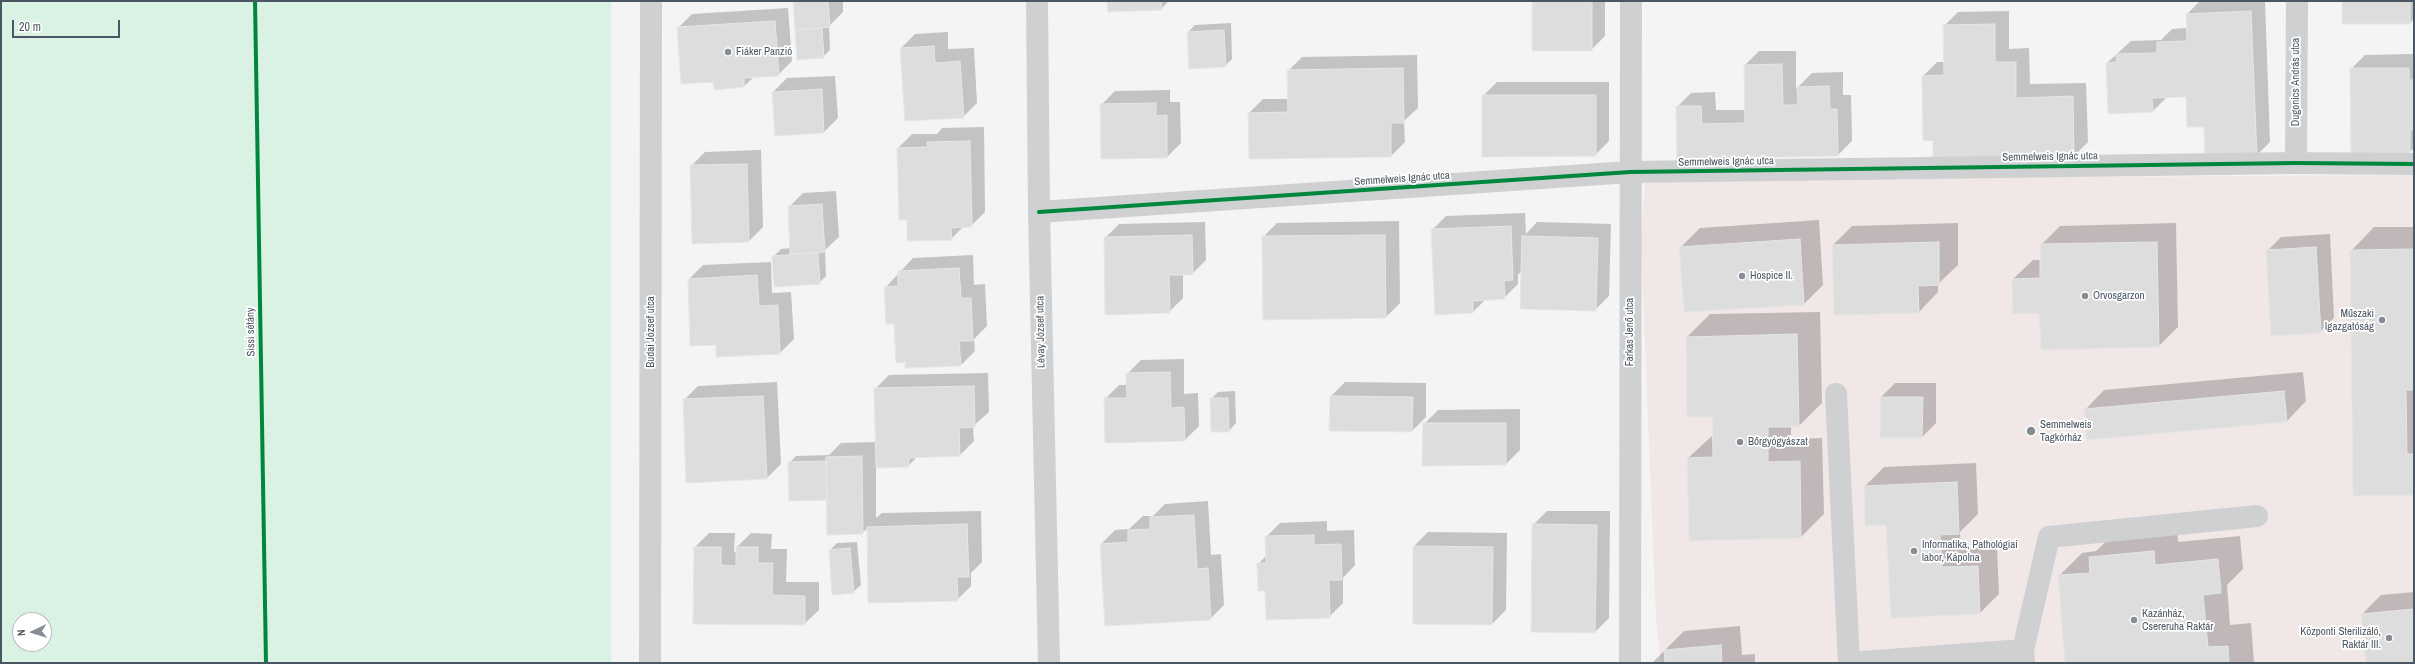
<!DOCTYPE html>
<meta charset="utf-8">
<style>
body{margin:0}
#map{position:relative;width:2415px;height:664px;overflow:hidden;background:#f4f4f4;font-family:"Archivo Narrow",sans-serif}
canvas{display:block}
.frame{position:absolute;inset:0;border:2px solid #4a5661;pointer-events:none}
.north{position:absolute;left:12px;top:612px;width:40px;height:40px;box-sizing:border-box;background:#fff;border:1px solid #b7bbc0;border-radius:50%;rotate:266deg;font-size:11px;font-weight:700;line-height:16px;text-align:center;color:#4a5661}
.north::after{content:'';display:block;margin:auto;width:14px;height:18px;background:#868d94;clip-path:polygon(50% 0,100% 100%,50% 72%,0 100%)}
.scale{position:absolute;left:12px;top:20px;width:108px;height:18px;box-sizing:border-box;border:2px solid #4a5661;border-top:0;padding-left:5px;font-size:12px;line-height:14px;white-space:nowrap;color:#4a5661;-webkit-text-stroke:3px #fff;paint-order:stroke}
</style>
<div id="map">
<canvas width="2415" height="664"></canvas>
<div class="frame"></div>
<div class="north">N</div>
<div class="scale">20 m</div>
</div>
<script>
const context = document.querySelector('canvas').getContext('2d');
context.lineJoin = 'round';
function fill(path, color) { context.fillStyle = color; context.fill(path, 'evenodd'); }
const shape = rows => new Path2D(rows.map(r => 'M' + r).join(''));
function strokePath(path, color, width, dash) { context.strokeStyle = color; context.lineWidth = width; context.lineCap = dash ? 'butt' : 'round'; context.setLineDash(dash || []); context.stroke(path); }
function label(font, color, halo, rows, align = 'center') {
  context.font = font + ' "Archivo Narrow",sans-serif'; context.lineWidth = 3.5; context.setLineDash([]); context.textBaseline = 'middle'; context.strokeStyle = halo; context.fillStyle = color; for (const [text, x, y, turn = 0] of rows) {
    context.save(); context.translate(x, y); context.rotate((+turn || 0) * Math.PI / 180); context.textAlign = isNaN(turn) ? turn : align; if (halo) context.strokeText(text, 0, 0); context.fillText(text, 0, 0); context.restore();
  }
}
const medical = shape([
 [2414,175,2414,663,1661,663,1656,620,1641,243,1645,180]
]);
const green = shape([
 [1,1,611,1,611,663,1,663],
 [20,620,44,620,44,644,20,644]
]);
const shadow = shape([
 [794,1,843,1,843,12,829,26,830,50,823,57,798,59],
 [1108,1,1169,1,1161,9],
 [1533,1,1605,1,1605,36,1591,50],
 [2200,1,2265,1,2270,142,2256,156,2205,126,2187,96,2167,97,2153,111,2107,63,2131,41,2161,40,2172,29,2188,28,2187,14],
 [2343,1,2414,1,2414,19,2410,23],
 [788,8,792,61,778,75,754,77,744,86,715,88,714,80,678,28,692,14],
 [2009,11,2009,49,2029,48,2030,84,2086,83,2088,142,2074,156,1924,140,1923,76,1937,62,1945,62,1944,26,1958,12],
 [1231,23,1232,59,1225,66,1190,68,1188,32,1195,25],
 [948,32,948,49,974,48,977,103,963,117,901,48,915,34],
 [1759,51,1796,51,1796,89,1812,73,1843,72,1843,95,1851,95,1852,141,1838,155,1678,158,1677,107,1691,93,1715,92,1716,110,1746,110,1745,65],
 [2414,54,2414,148,2409,153,2351,69,2365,55],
 [1417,55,1418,108,1404,121,1405,142,1391,156,1249,113,1263,99,1289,99,1288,71,1302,57],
 [835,76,838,118,824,132,773,92,787,78],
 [1497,82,1609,82,1609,141,1595,155,1483,96],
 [1170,90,1170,102,1180,102,1181,143,1167,157,1101,105,1115,91],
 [984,127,985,212,971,226,964,226,951,239,908,219,898,148,912,134,937,134,942,128],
 [761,150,763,227,749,241,691,166,705,152],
 [836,191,839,237,825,250,826,276,819,283,774,256,781,249,791,248,789,207,803,193],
 [1525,213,1526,234,1537,222,1611,224,1609,296,1595,310,1522,270,1518,275,1518,284,1504,298,1486,299,1473,312,1432,230,1446,216],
 [1819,220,1823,285,1804,304,1680,248,1700,228],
 [1399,221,1400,303,1386,317,1263,237,1277,223],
 [1205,222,1206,260,1192,274,1183,274,1183,298,1169,312,1105,238,1119,224],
 [1958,223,1958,265,1938,284,1938,292,1919,312,1833,245,1852,226],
 [2176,223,2178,327,2159,346,2042,349,2040,313,2013,279,2033,260,2041,260,2041,245,2060,226],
 [2374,227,2414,227,2414,494,2351,251],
 [2330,234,2334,318,2320,332,2267,251,2281,237],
 [973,255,974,285,985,284,987,326,974,339,975,351,961,365,906,361,885,288,913,258],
 [771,262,772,293,791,292,794,339,780,353,717,344,689,279,703,265],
 [1820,312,1822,403,1799,426,1791,426,1791,439,1822,438,1824,514,1801,537,1688,458,1713,435,1713,416,1687,337,1710,314],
 [1184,359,1184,394,1198,393,1199,426,1185,440,1105,399,1119,385,1128,385,1127,374,1141,360],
 [2303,372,2306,401,2287,421,2085,410,2104,390],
 [988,373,989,412,973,426,974,441,960,455,918,456,908,466,876,467,876,518,882,513,981,511,982,562,971,573,971,586,957,600,868,528,862,533,828,498,789,463,796,456,829,455,841,443,877,442,875,389,889,375],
 [777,382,781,464,767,478,684,400,698,386],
 [1345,382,1426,383,1426,417,1412,431,1331,396],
 [1895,383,1936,383,1936,423,1922,437,1881,397],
 [1235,391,1236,423,1229,431,1211,399,1218,392],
 [1520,409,1520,450,1506,464,1424,424,1438,410],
 [1976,463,1978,514,1960,532,1961,549,1997,547,1999,594,1980,613,1887,524,1865,486,1884,467],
 [1208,501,1211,555,1221,554,1224,605,1210,619,1101,544,1115,530,1129,529,1143,516,1153,516,1165,504],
 [1547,511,1610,511,1609,618,1595,632,1533,525],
 [1327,521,1327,531,1354,530,1355,565,1343,578,1343,603,1329,617,1266,590,1258,564,1267,555,1266,537,1280,523],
 [2177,529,2178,542,2240,536,2243,569,2227,585,2230,625,2251,623,2254,663,2066,663,2059,576,2082,553,2096,551,2114,534],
 [1428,532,1507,533,1506,610,1492,624,1414,546],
 [709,533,735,533,734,552,737,552,737,547,751,533,772,534,771,549,787,549,786,582,819,582,819,610,804,624,695,547],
 [857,542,861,585,853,592,830,550,837,543],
 [2414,592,2414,663,2367,663,2362,614,2381,595],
 [1740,626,1742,655,1755,654,1755,663,1652,663,1684,631]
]);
const building = shape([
 [793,1,828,1,830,27,795,30,793,1],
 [1107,1,1161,1,1162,10,1108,12,1107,1],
 [1532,1,1592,1,1592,51,1532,51,1532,1],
 [2342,1,2410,1,2410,24,2342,24,2342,1],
 [2251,11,2257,157,2205,159,2204,127,2187,127,2186,97,2152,98,2153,112,2108,114,2106,63,2117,62,2116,54,2157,53,2157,42,2187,41,2186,14,2251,11],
 [775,21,779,76,744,78,744,87,714,90,713,82,681,84,677,27,775,21],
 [1995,24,1995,62,2016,62,2016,98,2073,96,2074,157,1933,160,1933,140,1923,141,1922,76,1944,75,1943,25,1995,24],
 [822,28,824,58,797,60,795,30,822,28],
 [1224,30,1226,67,1189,69,1187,32,1224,30],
 [934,46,935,63,960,61,964,118,905,121,900,48,934,46],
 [1782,64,1783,105,1798,105,1797,87,1829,86,1830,109,1837,109,1838,156,1677,159,1676,106,1701,106,1702,124,1745,123,1744,65,1782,64],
 [1403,68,1404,123,1391,123,1391,157,1249,159,1248,113,1288,112,1287,70,1403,68],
 [2350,68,2409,68,2409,80,2414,80,2414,130,2410,130,2410,154,2351,154,2350,68],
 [822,89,824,133,775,136,772,92,822,89],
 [1482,95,1596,95,1596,156,1482,157,1482,95],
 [1156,103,1156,116,1167,115,1167,158,1101,159,1100,104,1156,103],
 [970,141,972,227,951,228,952,240,907,241,907,220,899,220,897,148,928,147,927,142,970,141],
 [747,164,749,242,692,244,690,165,747,164],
 [822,204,825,252,790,254,788,206,822,204],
 [1511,226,1513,280,1504,281,1505,299,1473,301,1473,313,1435,315,1431,229,1511,226],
 [1192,235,1193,275,1169,275,1170,313,1105,315,1104,237,1192,235],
 [1385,235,1386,318,1263,320,1262,236,1385,235],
 [1522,236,1598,238,1596,311,1520,309,1522,236],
 [1800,239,1804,305,1684,312,1679,247,1800,239],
 [1939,242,1939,285,1918,286,1919,313,1834,315,1832,245,1939,242],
 [2157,242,2159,347,2041,350,2039,314,2013,314,2012,279,2040,278,2040,244,2157,242],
 [2316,247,2321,333,2271,336,2266,250,2316,247],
 [2414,249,2414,390,2406,390,2407,454,2414,454,2414,495,2353,496,2350,250,2414,249],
 [818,253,820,284,774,287,772,256,818,253],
 [959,268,961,298,971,298,973,341,959,341,961,366,905,368,905,362,896,363,894,324,886,324,884,287,898,286,898,271,959,268],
 [757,275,759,306,778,305,780,354,716,357,716,345,690,346,688,279,757,275],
 [1797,334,1799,427,1768,427,1768,462,1800,461,1801,538,1689,541,1687,458,1713,457,1712,417,1687,417,1686,337,1797,334],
 [1170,372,1171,408,1184,407,1185,441,1105,443,1104,398,1127,398,1126,373,1170,372],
 [974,386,975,427,959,428,960,456,909,458,909,467,876,468,874,388,974,386],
 [2284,391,2287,422,2087,440,2084,409,2284,391],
 [763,396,767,479,686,483,683,399,763,396],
 [1330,396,1413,397,1412,432,1329,431,1330,396],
 [1880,397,1923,397,1922,438,1880,438,1880,397],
 [1210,398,1228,398,1229,432,1211,432,1210,398],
 [1423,423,1506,423,1506,465,1422,466,1423,423],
 [862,456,863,534,827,535,826,457,862,456],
 [826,461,827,500,789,501,788,462,826,461],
 [1957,482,1959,534,1940,535,1942,567,1978,566,1980,614,1891,618,1886,525,1865,526,1864,486,1957,482],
 [1194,515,1197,569,1208,568,1211,620,1105,626,1100,544,1128,542,1128,530,1150,529,1150,517,1194,515],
 [967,524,969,577,957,577,958,601,868,603,867,527,967,524],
 [1532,524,1597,525,1595,633,1531,632,1532,524],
 [1314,535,1314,545,1341,544,1342,580,1329,580,1330,618,1266,620,1265,591,1258,591,1257,563,1266,563,1265,536,1314,535],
 [1413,546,1493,547,1492,625,1413,624,1413,546],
 [694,547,721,547,721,565,736,566,736,547,758,547,758,563,773,563,772,595,805,596,805,625,693,624,694,547],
 [850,548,854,593,832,595,829,550,850,548],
 [2154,551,2155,565,2218,559,2221,593,2203,595,2208,647,2228,646,2229,663,2065,663,2058,575,2090,573,2089,557,2154,551],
 [2414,609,2414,663,2366,663,2361,614,2414,609],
 [1721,645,1722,663,1665,663,1664,650,1721,645]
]);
const minor = shape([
 [1037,1,1039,212,1049,663],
 [2296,163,2297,1],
 [1039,212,1630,172,2296,163,2414,164],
 [1836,394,1849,663,2023,650],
 [650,663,651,1],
 [1630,663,1631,1],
 [2024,663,2023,650,2049,537,2257,516]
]);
const cycleway = shape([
 [255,1,266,663],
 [1039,212,1630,172,2296,163,2414,164]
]);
const markers = [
 [728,52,4,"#868d94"],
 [1742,276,4,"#868d94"],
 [2085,296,4,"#868d94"],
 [2382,320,4,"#868d94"],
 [2031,431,5,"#868d94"],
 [1740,442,4,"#868d94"],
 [1914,551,4,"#868d94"],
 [2134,620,4,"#868d94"],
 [2389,638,4,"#868d94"]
];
const poiNames = [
 ["Fiáker Panzió",736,52],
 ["Hospice II.",1750,276],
 ["Orvosgarzon",2093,296],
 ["Műszaki",2374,314,"right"],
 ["Igazgatóság",2374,327,"right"],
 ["Semmelweis",2040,425],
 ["Tagkórház",2040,438],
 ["Bőrgyógyászat",1748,442],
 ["Informatika, Pathológiai",1922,545],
 ["labor, Kápolna",1922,558],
 ["Kazánház,",2142,614],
 ["Csereruha Raktár",2142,627],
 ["Központi Sterilizáló,",2381,632,"right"],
 ["Raktár III.",2381,645,"right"]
];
const streetNames = [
 ["Dugonics András utca",2296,82,-90],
 ["Semmelweis Ignác utca",2050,157,-1],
 ["Semmelweis Ignác utca",1726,162,-1],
 ["Semmelweis Ignác utca",1402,179,-4],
 ["Sissi sétány",251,332,-91],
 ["Budai József utca",651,332,-90],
 ["Lévay József utca",1041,332,-91],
 ["Farkas Jenő utca",1630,332,-90]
];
fill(medical, '#f1e7e6');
fill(green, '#d9f2e3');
fill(shadow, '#0003');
fill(building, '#ddddde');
strokePath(building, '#e5e6e7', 1);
strokePath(minor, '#ced0d2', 22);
strokePath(cycleway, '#00873e', 4);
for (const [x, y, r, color] of markers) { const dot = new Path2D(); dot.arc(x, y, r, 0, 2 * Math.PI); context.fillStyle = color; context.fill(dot); strokePath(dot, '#fff', 1.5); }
label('11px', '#4a5661', '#fff', poiNames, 'left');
label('11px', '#4a5661', '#fff', streetNames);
</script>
